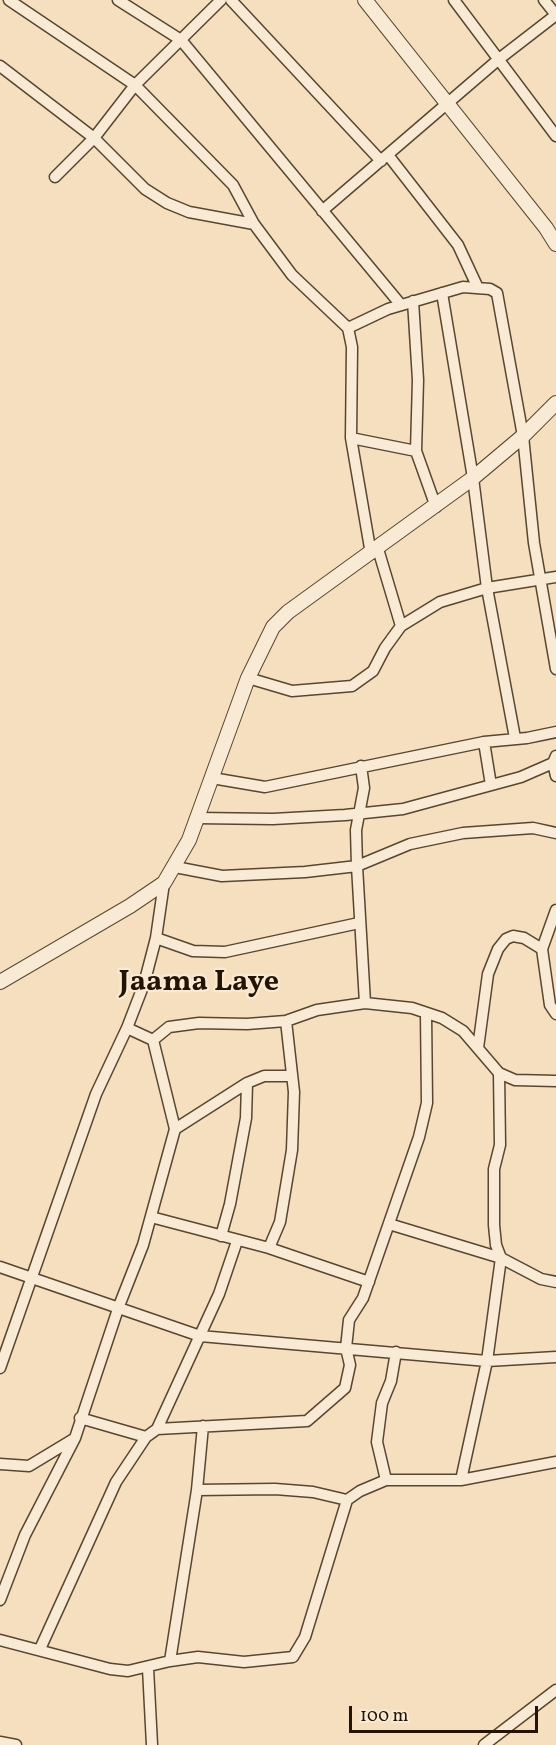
<!DOCTYPE html>
<style>
body{margin:0}
#map{position:relative;width:556px;height:1745px;overflow:hidden;background:#f5dfbe;font-family:Vollkorn,serif}
canvas{display:block}
.scale{position:absolute;left:349px;top:1706px;width:189px;height:27px;box-sizing:border-box;border:3px solid #231300;border-top:0;padding-left:8px;font-size:18px;line-height:21px;white-space:nowrap;color:#231300;-webkit-text-stroke:4px #f8ead5;paint-order:stroke}
</style>
<div id="map">
<canvas width="556" height="1745"></canvas>
<div class="scale">100 m</div>
</div>
<script>
const context = document.querySelector('canvas').getContext('2d');
context.lineJoin = 'round';
const shape = rows => new Path2D(rows.map(r => 'M' + r).join(''));
function strokePath(path, color, width, dash) { context.strokeStyle = color; context.lineWidth = width; context.lineCap = dash ? 'butt' : 'round'; context.setLineDash(dash || []); context.stroke(path); }
function label(font, color, halo, rows, align = 'center') {
  context.font = font + ' Vollkorn,serif'; context.lineWidth = 4.5; context.setLineDash([]); context.textBaseline = 'middle'; context.strokeStyle = halo; context.fillStyle = color; for (const [text, x, y, turn = 0] of rows) {
    context.save(); context.translate(x, y); context.rotate((+turn || 0) * Math.PI / 180); context.textAlign = isNaN(turn) ? turn : align; if (halo) context.strokeText(text, 0, 0); context.fillText(text, 0, 0); context.restore();
  }
}
const minor = shape([
 [9,0,135,85,233,185,254,224,292,275,348,328,352,347,351,438,371,554],
 [118,0,181,40,401,305],
 [231,0,381,161],
 [454,0,556,136],
 [544,0,556,15],
 [0,66,94,138,145,189,167,203,189,212,254,224],
 [388,155,458,245,478,288],
 [55,177,94,138,135,85,221,0],
 [322,211,499,59,556,15],
 [442,293,473,478,487,588,515,738],
 [413,301,418,380,416,451,436,507],
 [348,328,388,309,463,287,490,289,497,293,523,436,534,543,556,669],
 [351,438,416,451],
 [378,549,401,626],
 [248,678,292,691,352,686,373,671,385,648,401,626,440,602,487,588,556,577],
 [484,742,491,785],
 [556,756,553,763,556,776],
 [361,766,364,788,356,830,357,866,365,1003],
 [212,778,265,787,484,742,527,738,556,732],
 [197,818,273,819,345,815,403,809,521,777,553,763],
 [175,867,222,876,305,872,357,866,410,844,463,833,533,828,556,833],
 [556,910,542,949,550,1005,556,1014],
 [156,938,193,951,225,952,359,923],
 [153,1040,169,1027,199,1023,247,1024,286,1021,317,1010,365,1003,412,1008,442,1018,463,1031,499,1073,515,1080,556,1081],
 [478,1048,488,974,498,949,506,939,513,936,524,938,542,949],
 [175,1129,247,1083,264,1076,292,1076],
 [151,1217,269,1248,369,1282],
 [389,1224,501,1258,541,1279,556,1282],
 [221,1236,230,1204,246,1118,247,1083],
 [269,1248,280,1222,292,1150,294,1092,286,1021],
 [0,1267,200,1336,487,1361,556,1357],
 [396,1352,391,1381,382,1403,377,1442,386,1480,461,1480,556,1462],
 [0,1368,96,1094,127,1028,144,984,156,938,164,883],
 [80,1418,146,1437,157,1429,307,1421,345,1388,350,1365,346,1348,349,1320,363,1298,419,1137,427,1103,426,1013],
 [157,1429,219,1294,237,1241],
 [0,1464,29,1466,72,1440],
 [461,1480,487,1361,501,1258,496,1245,494,1225,494,1169,500,1145,499,1073],
 [197,1490,275,1489,313,1492,347,1500],
 [0,1600,25,1535,75,1438,119,1306,143,1245,175,1129,153,1040,127,1028],
 [0,1640,110,1669,128,1671,170,1661,198,1657,244,1662,293,1657,305,1637,347,1500,360,1491,386,1480],
 [40,1649,116,1482,146,1437],
 [170,1661,197,1490,203,1426],
 [148,1668,152,1745],
 [0,1742,16,1745],
 [484,1745,556,1690]
]);
const tertiary = shape([
 [365,0,546,228,556,244],
 [0,982,130,906,164,883,189,840,248,678,273,627,288,612,473,478,523,436,556,403]
]);
const districtNames = [
 ["Jaama Laye",199,984]
];
strokePath(minor, '#584630', 13);
strokePath(tertiary, '#584630', 16);
strokePath(minor, '#f8ead5', 10);
strokePath(tertiary, '#f8ead5', 14);
label('bold 30px', '#231300', '#f8ead5', districtNames);
</script>
